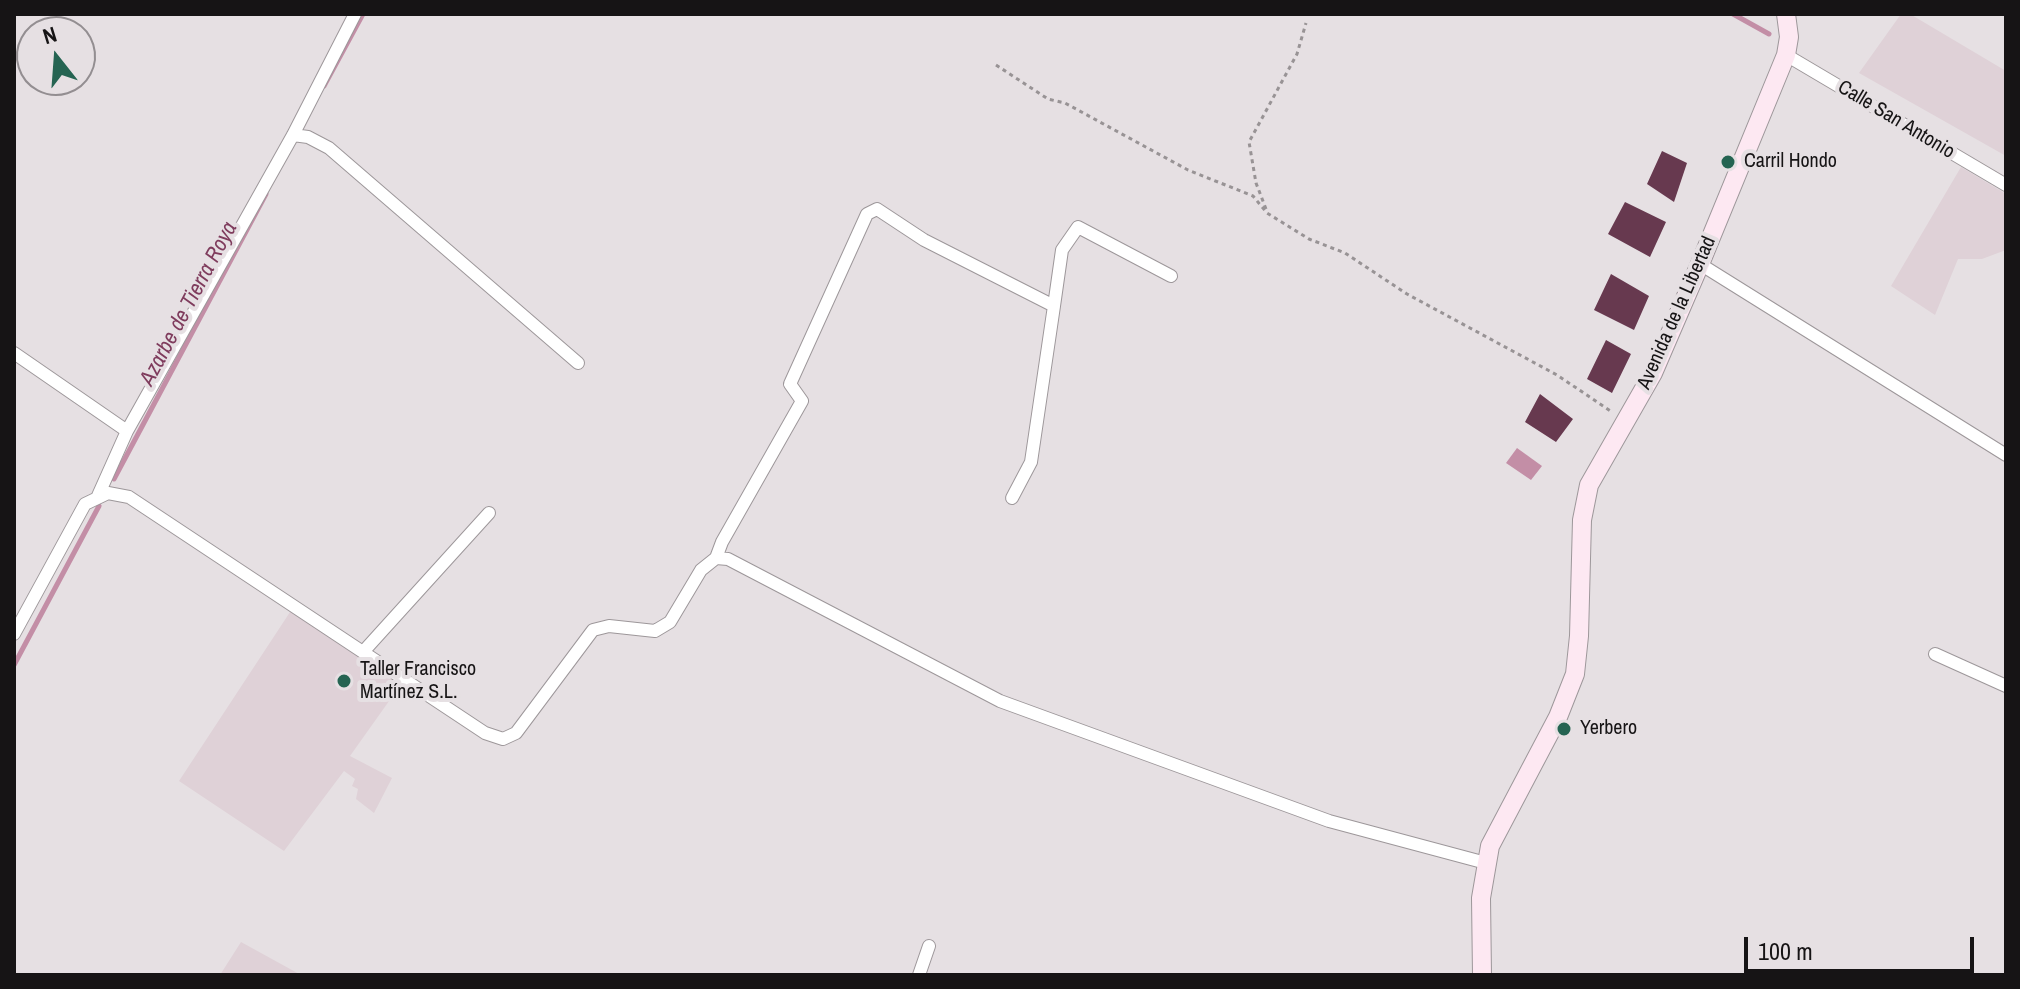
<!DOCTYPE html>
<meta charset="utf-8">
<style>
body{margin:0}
#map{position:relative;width:2020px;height:989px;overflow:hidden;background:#e6e0e3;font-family:"Archivo Narrow",sans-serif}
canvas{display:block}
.frame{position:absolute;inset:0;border:16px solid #161415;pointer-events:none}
.north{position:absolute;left:16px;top:16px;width:80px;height:80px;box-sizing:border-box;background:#e6e0e3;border:2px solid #938e91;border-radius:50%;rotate:343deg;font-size:22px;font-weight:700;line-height:32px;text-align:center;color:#161415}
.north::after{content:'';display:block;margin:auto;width:28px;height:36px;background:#256452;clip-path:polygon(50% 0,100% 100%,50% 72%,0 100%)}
.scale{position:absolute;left:1744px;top:937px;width:230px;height:36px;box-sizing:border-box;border:4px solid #161415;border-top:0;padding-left:10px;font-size:24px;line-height:28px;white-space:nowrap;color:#161415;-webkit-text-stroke:6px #e6e0e3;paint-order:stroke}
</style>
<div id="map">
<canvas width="2020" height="989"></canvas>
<div class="frame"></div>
<div class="north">N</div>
<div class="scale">100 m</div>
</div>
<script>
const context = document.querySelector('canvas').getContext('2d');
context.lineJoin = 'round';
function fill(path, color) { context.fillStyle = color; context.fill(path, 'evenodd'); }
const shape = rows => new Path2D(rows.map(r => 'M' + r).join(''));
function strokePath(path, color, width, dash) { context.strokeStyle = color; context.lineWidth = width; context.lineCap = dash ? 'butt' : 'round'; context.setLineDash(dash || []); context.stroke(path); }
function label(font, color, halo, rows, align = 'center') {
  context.font = font + ' "Archivo Narrow",sans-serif'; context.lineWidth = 8; context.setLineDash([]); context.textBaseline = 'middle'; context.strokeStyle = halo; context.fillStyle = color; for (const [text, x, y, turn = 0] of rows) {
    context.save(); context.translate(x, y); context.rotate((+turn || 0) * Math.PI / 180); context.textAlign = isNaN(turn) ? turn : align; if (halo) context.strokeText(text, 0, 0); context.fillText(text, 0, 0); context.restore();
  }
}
const built = shape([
 [1901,14,1910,14,2006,71,2006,156,1859,73],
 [1961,167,2006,194,2006,250,1982,259,1958,259,1935,315,1891,286],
 [294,606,404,680,350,756,392,778,374,813,356,799,358,789,352,786,355,779,344,771,284,851,179,781],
 [241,942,301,975,220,975]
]);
const water = shape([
 [1517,448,1542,466,1531,480,1506,463]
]);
const stream = shape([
 [1733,14,1769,34],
 [324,86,363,14],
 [114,479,266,194],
 [14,665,99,506]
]);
const building = shape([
 [1662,151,1687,163,1674,202,1647,184],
 [1625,202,1666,222,1650,257,1608,234],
 [1611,274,1649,296,1634,330,1594,310],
 [1606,340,1631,354,1612,393,1587,379],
 [1540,394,1573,419,1556,442,1525,422]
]);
const path = shape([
 [996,65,1048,99,1065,103,1188,170,1253,196,1267,213,1309,239,1345,253,1407,294,1557,375,1612,412],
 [1266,209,1256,183,1249,142,1297,54,1306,23]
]);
const street = shape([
 [1786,55,2006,185],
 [293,135,308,137,329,148,578,363],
 [1700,264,2006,455],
 [1054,306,1062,250,1078,227,1171,276],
 [14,353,127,431],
 [97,498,127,431,293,135,355,14],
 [716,558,722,542,802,401,790,384,867,214,877,209,924,240,1054,306,1031,462,1012,498],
 [14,634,85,504,108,493,129,497,485,733,503,739,516,733,593,630,609,626,655,631,670,622,701,570,716,558,728,559,1000,701,1329,821,1486,863],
 [363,652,489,513],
 [1935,654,2006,686],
 [919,975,929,946]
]);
const secondary = shape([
 [1482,975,1481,898,1490,846,1558,717,1575,674,1579,636,1582,520,1589,485,1653,373,1700,264,1786,55,1789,37,1786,14]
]);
const markers = [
 [1728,162,8,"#256452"],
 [344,681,8,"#256452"],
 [1564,729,8,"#256452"]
];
const streetNames = [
 ["Calle San Antonio",1896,120,31],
 ["Avenida de la Libertad",1677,313,-66]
];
const poiNames = [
 ["Carril Hondo",1744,162],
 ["Taller Francisco",360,670],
 ["Martínez S.L.",360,693],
 ["Yerbero",1580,729]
];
const waterNames = [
 ["Azarbe de Tierra Roya",189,304,-62]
];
fill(built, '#dfd1d7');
fill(water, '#c38ea6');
strokePath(stream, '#c38ea6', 5);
fill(building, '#67394f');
strokePath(street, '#9d979a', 14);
strokePath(secondary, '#9d979a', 20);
strokePath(path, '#989395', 3, [4, 4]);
strokePath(street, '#fff', 12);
strokePath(secondary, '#fde8f2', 18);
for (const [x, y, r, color] of markers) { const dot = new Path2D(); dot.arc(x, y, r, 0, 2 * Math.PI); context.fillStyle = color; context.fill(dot); strokePath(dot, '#e6e0e3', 3); }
label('20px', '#161415', '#e6e0e3', streetNames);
label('20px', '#161415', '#e6e0e3', poiNames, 'left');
label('italic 22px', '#7f3c5d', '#e6e0e3', waterNames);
</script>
